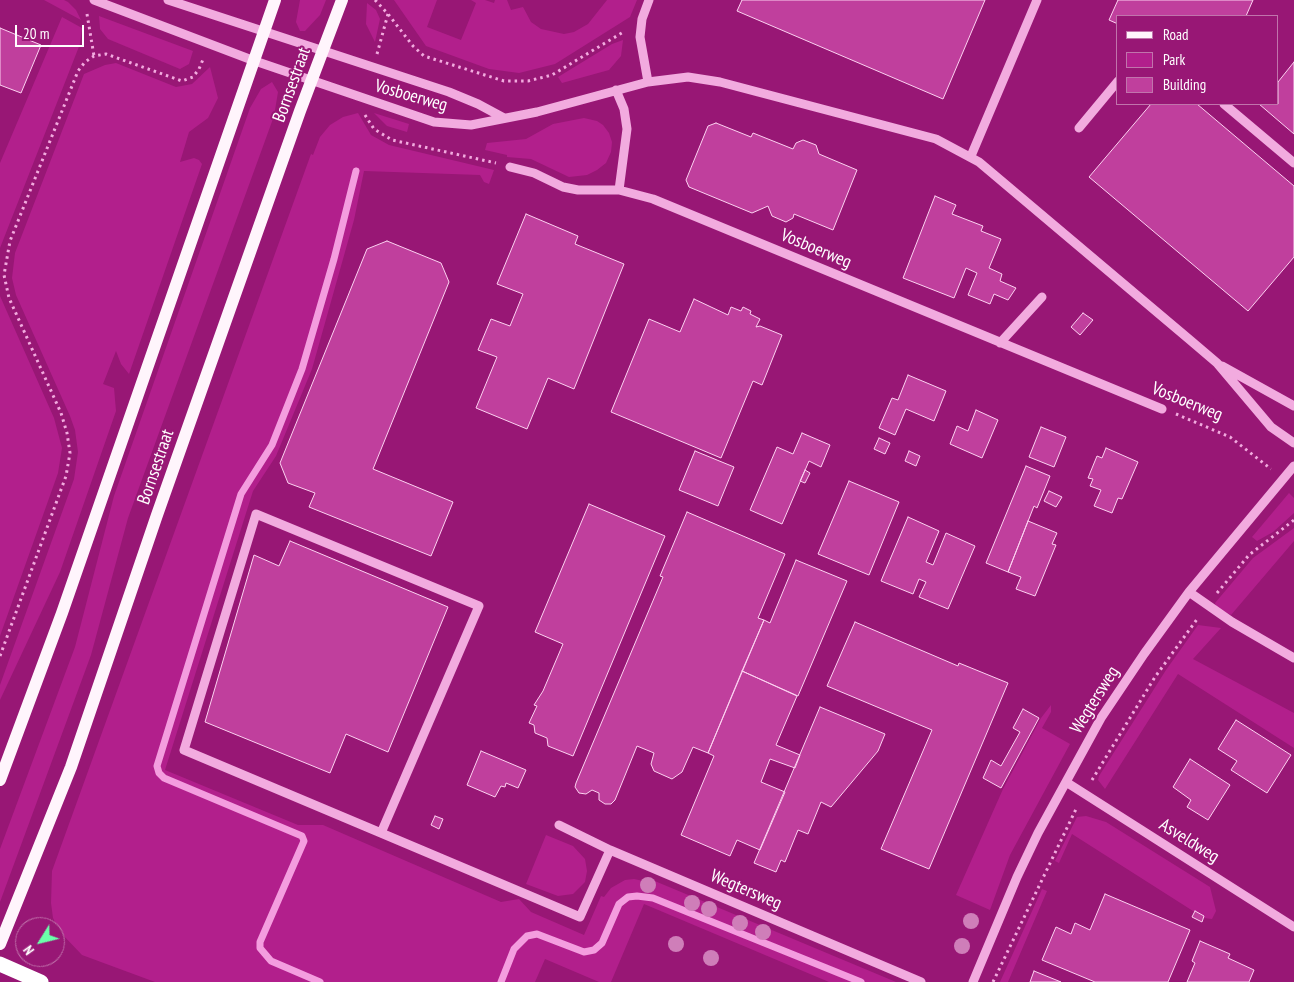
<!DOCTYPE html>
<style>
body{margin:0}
#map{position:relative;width:1294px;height:982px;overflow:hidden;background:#981775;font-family:"PT Sans Narrow",sans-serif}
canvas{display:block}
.legend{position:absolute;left:1116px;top:15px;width:162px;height:90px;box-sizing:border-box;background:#981775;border:1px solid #c174ac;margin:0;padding:6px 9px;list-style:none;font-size:15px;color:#fff}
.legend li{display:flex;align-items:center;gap:10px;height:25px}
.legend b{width:25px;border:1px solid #c174ac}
.north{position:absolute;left:15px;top:917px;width:50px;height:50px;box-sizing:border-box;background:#981775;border:1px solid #c174ac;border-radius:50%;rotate:234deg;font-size:14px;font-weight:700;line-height:20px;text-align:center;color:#fff}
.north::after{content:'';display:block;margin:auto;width:18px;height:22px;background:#6bffaa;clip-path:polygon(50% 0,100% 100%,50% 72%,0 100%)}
.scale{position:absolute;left:15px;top:25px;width:69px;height:22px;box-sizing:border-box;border:2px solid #fff;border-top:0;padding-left:6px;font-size:15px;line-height:18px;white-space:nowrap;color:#fff;-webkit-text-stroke:4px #981775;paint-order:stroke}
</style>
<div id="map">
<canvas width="1294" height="982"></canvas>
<ul class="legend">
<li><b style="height:6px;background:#fff5fc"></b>Road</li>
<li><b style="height:14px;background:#b21f8c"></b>Park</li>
<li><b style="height:14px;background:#c03f9d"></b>Building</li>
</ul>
<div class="north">N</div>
<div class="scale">20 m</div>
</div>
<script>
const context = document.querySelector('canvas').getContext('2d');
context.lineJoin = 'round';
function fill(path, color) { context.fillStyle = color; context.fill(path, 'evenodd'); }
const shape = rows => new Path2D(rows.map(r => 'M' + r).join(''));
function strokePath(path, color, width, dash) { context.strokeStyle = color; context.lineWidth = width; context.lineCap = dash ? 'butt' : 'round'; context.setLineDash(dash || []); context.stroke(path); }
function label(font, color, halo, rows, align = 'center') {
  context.font = font + ' "PT Sans Narrow",sans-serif'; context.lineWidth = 4; context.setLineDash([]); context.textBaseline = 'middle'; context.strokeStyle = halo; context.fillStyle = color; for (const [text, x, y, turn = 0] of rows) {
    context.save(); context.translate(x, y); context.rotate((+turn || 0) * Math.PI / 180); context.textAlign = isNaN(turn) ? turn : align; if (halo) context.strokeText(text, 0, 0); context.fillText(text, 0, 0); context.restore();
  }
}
const green = shape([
 [44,0,64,0,68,2,76,10,81,20],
 [300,0,326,0,320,15,305,31,300,31,296,22],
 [394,0,437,0,427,27,461,40,476,3,471,0,485,0,494,3,495,0,507,0,511,10,523,7,531,22,541,29,564,34,574,32,588,24,607,0,637,0,630,17,555,64,519,73,489,69,426,46],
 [367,3,376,10,380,19,375,42,366,24],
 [99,16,193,51,189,64,180,69,108,39,100,29],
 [62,17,82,28,80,44,0,248,0,163],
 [623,40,621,56,609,70,562,83,558,77,612,44],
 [116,63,176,87,192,84,210,67,218,98,208,118,189,132,180,162,194,158,199,160,202,164,129,374,121,364,116,351,103,384,114,388,116,411,60,572,0,700,0,685,74,479,78,452,75,430,70,416,16,295,12,278,15,253,84,74,105,65],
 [272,82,278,92,274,116,128,518,91,655,0,902,0,849,75,647,114,496,250,108,261,89],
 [358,113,371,135,389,145,494,170,489,184,484,182,480,175,364,171,354,220,312,369,276,456,253,491,165,770,298,825,323,825,501,902,519,899,531,912,584,935,601,896,604,897,611,888,625,880,634,879,648,882,650,879,896,982,829,982,644,904,611,982,599,982,545,959,535,982,155,982,82,955,61,933,53,918,51,903,52,871,311,154,313,155,320,137,330,125,343,117],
 [374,113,409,124,407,132,387,126],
 [584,118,597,121,603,125,609,133,612,142,611,152,606,163,597,170,587,175,569,177,531,159,507,157,507,155,485,150,487,143,526,139,553,124],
 [0,296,54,418,62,448,58,473,0,636],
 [1289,493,1294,498,1294,513,1273,532,1257,541,1252,537],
 [1294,528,1294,541,1231,615,1216,607,1215,603,1253,558],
 [1198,625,1221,628,1193,659,1294,713,1294,748,1178,674,1105,789,1098,780,1099,776,1166,670],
 [1051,705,1051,712,1042,728,1070,744,1010,855,990,910,956,895,1003,789,1041,718],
 [1086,816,1106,822,1210,887,1216,911,1212,919,1204,918,1072,834,1059,863,1055,861,1077,817],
 [546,835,573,846,585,859,587,871,585,882,573,894,558,896,526,884],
 [1042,889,1047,891,1008,982,1000,982]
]);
const stream = shape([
 [320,982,271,961,260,948,260,942,304,841,302,836,164,778,159,773,157,766,241,494,272,445,302,369,334,259,356,171],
 [501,982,514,949,527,936,537,934,584,952,594,950,602,943,619,904,628,897,637,896,653,898,861,982]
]);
const building = shape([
 [742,0,985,0,943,99,737,11,742,0],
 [1118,0,1253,0,1246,16,1118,16,1118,24,1109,20,1118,0],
 [0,28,41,45,21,93,0,85,0,28],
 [1294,62,1294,134,1259,104,1278,104,1278,82,1294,62],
 [1151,104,1197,104,1294,186,1294,257,1248,311,1089,177,1151,104],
 [716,123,751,137,753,133,793,149,796,143,803,140,816,145,819,154,857,170,833,230,794,214,793,218,786,222,772,216,768,206,752,213,689,187,686,180,708,126,716,123],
 [935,196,956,205,952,214,983,226,981,231,1001,239,989,268,1002,274,1000,281,1016,288,1008,300,994,294,990,304,968,295,977,273,966,268,954,298,903,278,935,196],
 [526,214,578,236,575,244,624,264,574,389,548,378,527,429,476,408,497,357,478,350,491,319,510,326,523,294,497,284,526,214],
 [387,241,441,263,449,282,373,469,453,502,431,556,309,507,315,493,288,483,280,463,367,249,387,241],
 [694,299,728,315,731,307,741,311,743,307,751,311,750,314,760,319,756,327,760,326,782,335,762,385,753,381,721,458,611,412,649,319,680,332,694,299],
 [1083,313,1093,320,1080,335,1071,327,1083,313],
 [908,375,946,391,934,421,906,409,895,435,879,428,892,398,898,400,908,375],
 [976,410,998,420,982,458,950,444,957,426,968,431,976,410],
 [1041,427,1066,437,1054,467,1029,457,1041,427],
 [802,433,830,445,821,467,809,461,782,524,750,510,777,447,793,454,802,433],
 [879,438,890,443,885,454,874,449,879,438],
 [1106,448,1138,462,1122,499,1118,498,1112,513,1094,506,1101,490,1090,486,1093,479,1088,478,1097,456,1102,458,1106,448],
 [695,451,734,467,718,506,679,490,695,451],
 [909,451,920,456,916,466,905,461,909,451],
 [1026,466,1050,476,1037,508,1034,506,1008,572,986,563,1026,466],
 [805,470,810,473,805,483,800,481,805,470],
 [849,481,899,502,869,575,818,554,849,481],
 [1049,491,1062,497,1056,507,1044,501,1049,491],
 [589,504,665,536,573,756,548,746,547,738,535,733,534,725,529,723,537,706,534,705,543,691,563,644,535,632,589,504],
 [687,512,785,554,758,618,764,620,708,753,693,747,682,772,672,779,654,771,651,764,654,753,637,746,615,800,611,804,605,804,599,800,599,793,592,790,586,794,579,793,575,787,576,783,663,577,660,576,687,512],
 [908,517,939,531,926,562,933,565,946,533,975,546,948,609,919,597,926,582,919,579,913,594,881,581,908,517],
 [1028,521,1057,533,1052,544,1056,545,1035,596,1016,589,1021,577,1008,572,1028,521],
 [290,541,448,607,388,752,346,734,330,773,205,722,254,555,279,566,290,541],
 [796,560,847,581,798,696,742,671,764,620,770,623,796,560],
 [855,622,958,666,959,663,1008,683,929,869,881,849,932,730,827,686,855,622],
 [742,671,797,696,776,745,800,755,795,768,770,759,761,782,785,792,760,850,737,840,730,856,681,835,714,756,708,753,742,671],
 [820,707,885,734,878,751,831,807,821,802,808,834,798,830,785,862,781,860,776,872,754,863,820,707],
 [1023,709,1039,718,1001,788,983,778,991,760,1001,766,1020,732,1013,728,1023,709],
 [1236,720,1291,755,1267,793,1231,770,1237,761,1218,749,1236,720],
 [481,751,526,770,518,788,506,783,505,787,501,786,495,797,467,785,481,751],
 [1190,759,1230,785,1208,820,1187,807,1191,800,1173,787,1190,759],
 [435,816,443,819,439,829,431,825,435,816],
 [1105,894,1190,930,1168,982,1095,982,1042,960,1056,927,1071,934,1075,923,1090,930,1105,894],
 [1195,911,1204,916,1202,922,1192,917,1195,911],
 [1200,941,1230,954,1228,958,1254,970,1249,982,1187,982,1195,963,1192,961,1200,941],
 [1034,971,1061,982,1030,982,1034,971]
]);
const path = shape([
 [375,0,388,14,413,46,424,56,504,81,528,81,552,75,625,31],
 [87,14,94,56],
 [377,54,388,14],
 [365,115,374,129,392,140,496,163],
 [1176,414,1230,437,1271,469],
 [1217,593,1249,555,1294,520],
 [0,656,66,476,70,453,67,433,61,413,9,298,4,275,10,241,78,71,85,62,94,56,106,54,182,81,193,77,199,69,204,57],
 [1092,780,1155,677,1198,618],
 [993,982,1077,807]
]);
const minor = shape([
 [94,0,252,60,434,122,471,125,537,112,648,82,688,77,720,82,936,139,979,162,1190,340,1217,363,1271,427,1294,443],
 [168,0,449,92,478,104,504,118],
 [648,82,640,37,642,19,649,0],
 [616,90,624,109,627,129,619,190],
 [1224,104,1294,163],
 [1079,128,1118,81],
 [971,156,1037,0],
 [510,167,534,173,563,187,578,190,619,190,653,199,1162,409],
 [1000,343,1042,297],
 [1222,366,1294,406],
 [1189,592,1232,622,1294,658],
 [1066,782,1294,927],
 [559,825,610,850,921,982],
 [381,833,479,606,256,514,184,750,381,833,580,917,610,850],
 [973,982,1017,877,1038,833,1101,718,1144,654,1189,592,1294,466]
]);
const major = shape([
 [0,780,62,613,275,0],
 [0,944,71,767,157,515,300,111,342,0]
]);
const highway = shape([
 [0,964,41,982]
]);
const trees = [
 [648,885],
 [692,903],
 [709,909],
 [971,921],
 [740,923],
 [763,932],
 [676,944],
 [962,946],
 [711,958]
];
const streetNames = [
 ["Bornsestraat",292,85,-70],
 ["Vosboerweg",411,96,16],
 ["Vosboerweg",816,249,23],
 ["Vosboerweg",1187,402,22],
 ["Bornsestraat",156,467,-71],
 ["Wegtersweg",1095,700,-58],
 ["Asveldweg",1189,841,32],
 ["Wegtersweg",746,890,23]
];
fill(green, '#b21f8c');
strokePath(stream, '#f49ddf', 7);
fill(building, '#c03f9d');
strokePath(building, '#fcd2f1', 1);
strokePath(path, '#f2abdf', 3, [2.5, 4]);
strokePath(minor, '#f2abdf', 9);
strokePath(major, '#fff5fc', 12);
strokePath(highway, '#fff', 15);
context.fillStyle = '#cf7eb9';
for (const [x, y] of trees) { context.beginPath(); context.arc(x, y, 8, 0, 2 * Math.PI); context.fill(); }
label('18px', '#fff', '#981775', streetNames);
</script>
